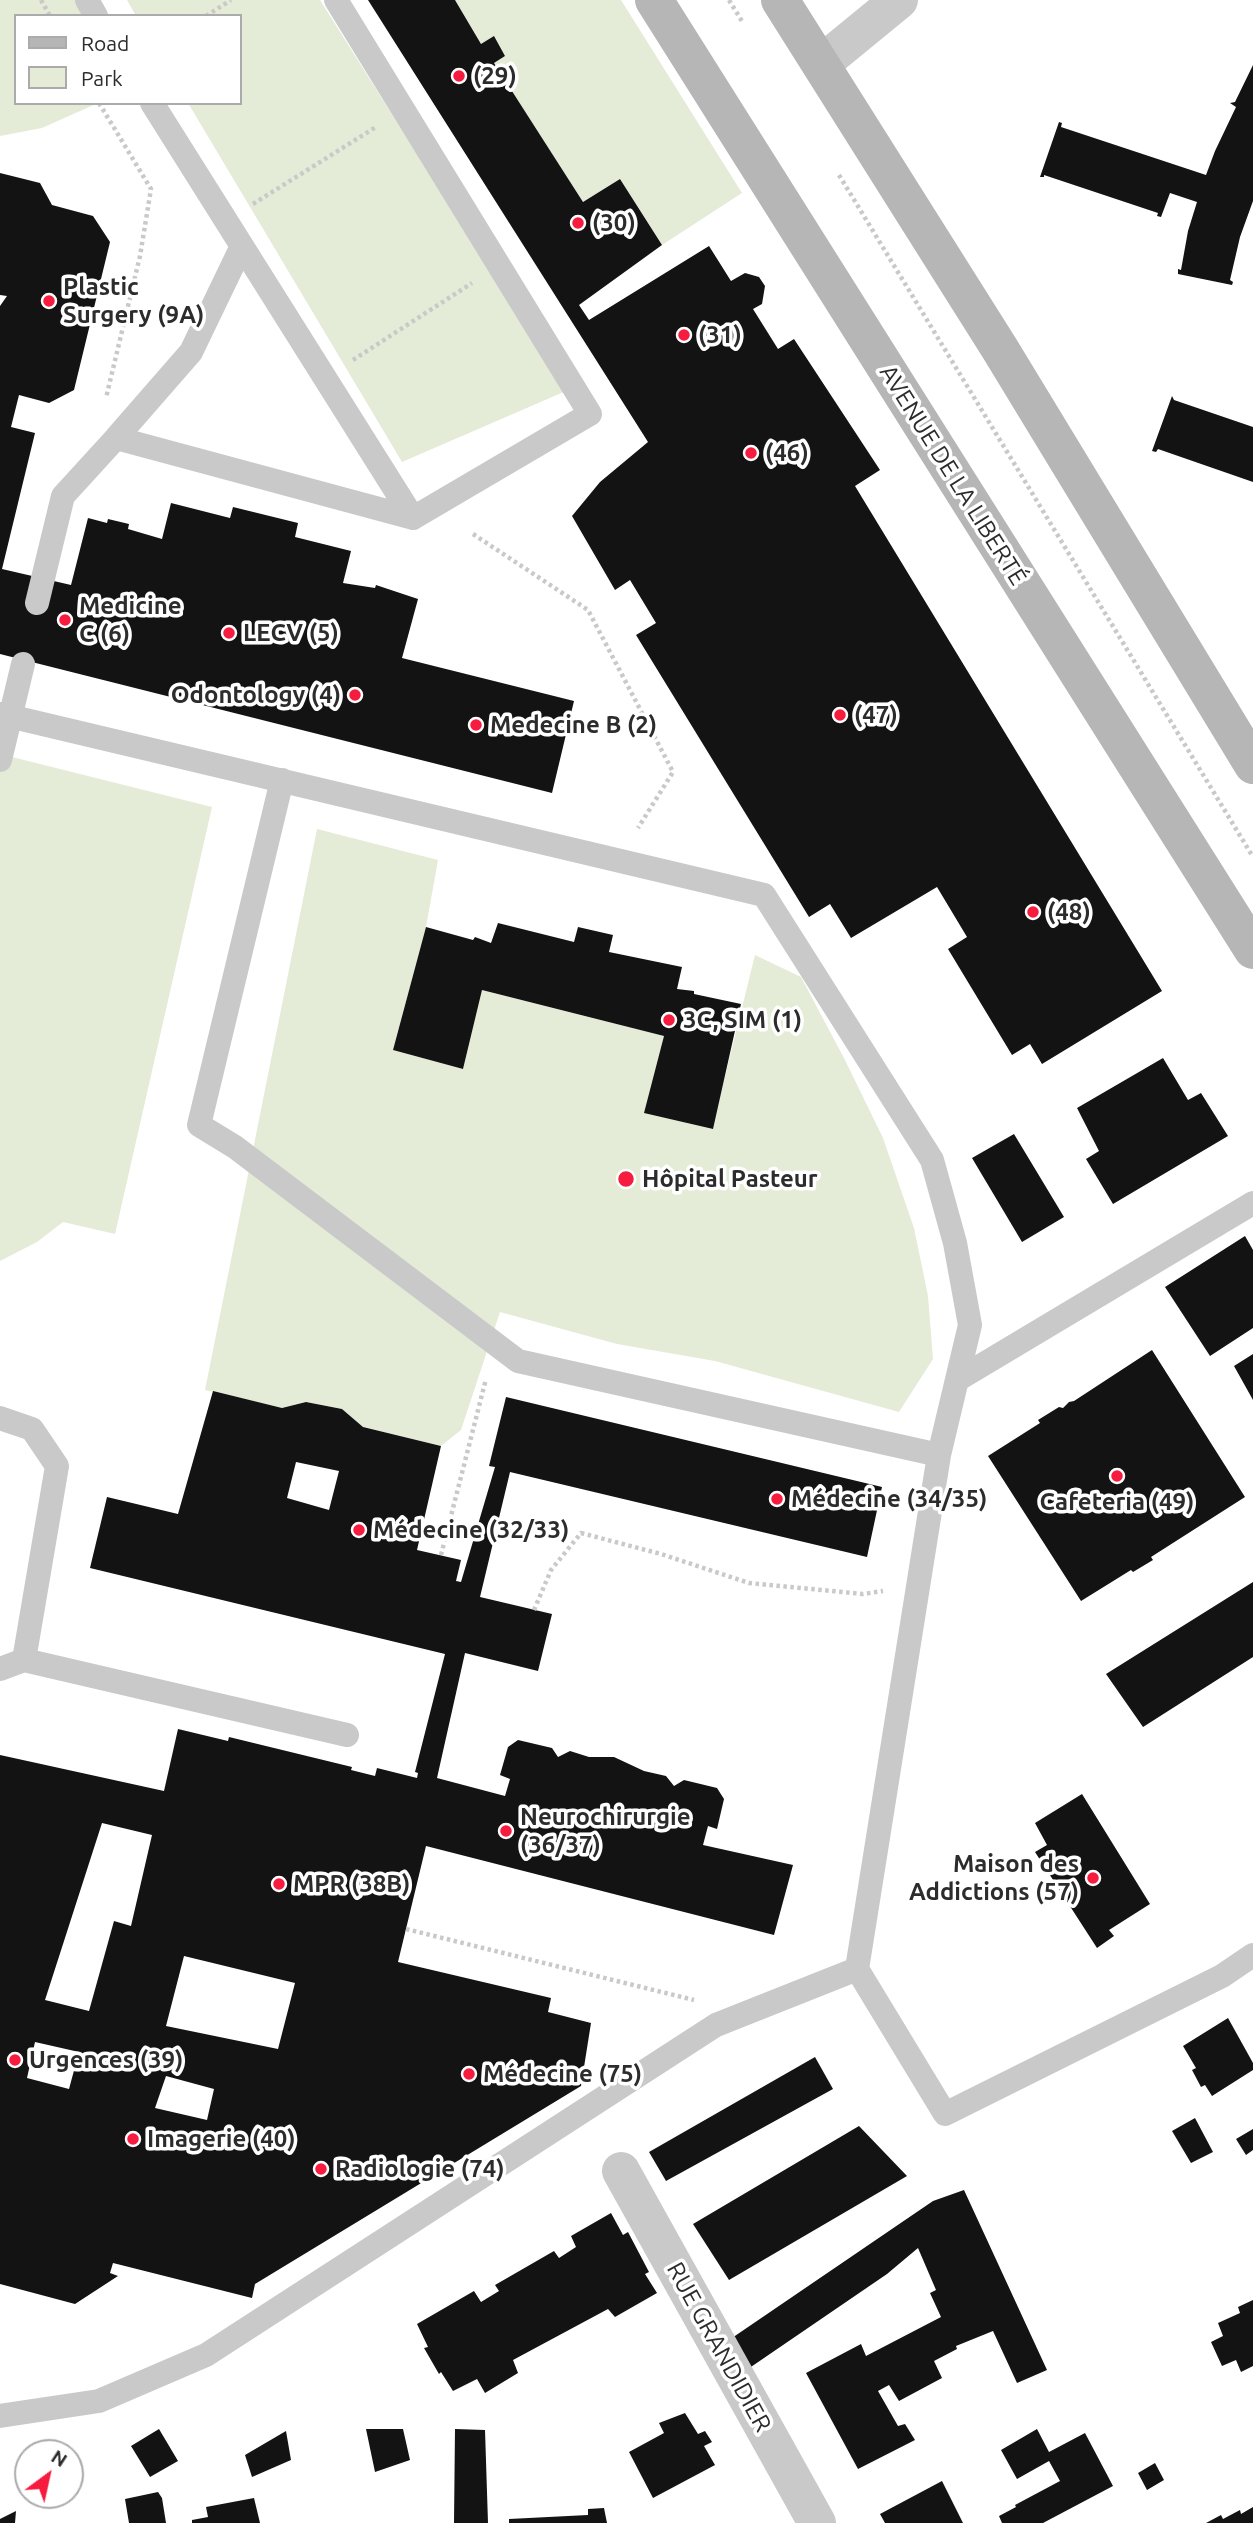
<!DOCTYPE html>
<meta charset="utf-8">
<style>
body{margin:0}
#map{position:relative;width:1253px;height:2523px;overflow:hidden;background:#fff;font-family:Ubuntu,sans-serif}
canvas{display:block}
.legend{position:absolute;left:14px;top:14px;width:228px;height:91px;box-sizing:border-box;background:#fff;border:2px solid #ababab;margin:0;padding:9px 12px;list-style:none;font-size:21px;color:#2c2c2c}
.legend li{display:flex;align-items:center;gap:14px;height:35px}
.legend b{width:35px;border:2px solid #ababab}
.north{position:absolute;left:14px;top:2439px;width:70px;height:70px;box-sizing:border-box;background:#fff;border:2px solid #ababab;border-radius:50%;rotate:33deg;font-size:19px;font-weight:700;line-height:28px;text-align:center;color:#2c2c2c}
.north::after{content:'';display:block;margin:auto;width:24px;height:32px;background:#f51c40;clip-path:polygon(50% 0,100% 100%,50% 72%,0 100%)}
</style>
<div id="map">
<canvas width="1253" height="2523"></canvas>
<ul class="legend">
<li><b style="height:9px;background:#b6b6b6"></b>Road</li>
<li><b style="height:19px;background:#e4ecd7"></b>Park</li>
</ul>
<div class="north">N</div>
</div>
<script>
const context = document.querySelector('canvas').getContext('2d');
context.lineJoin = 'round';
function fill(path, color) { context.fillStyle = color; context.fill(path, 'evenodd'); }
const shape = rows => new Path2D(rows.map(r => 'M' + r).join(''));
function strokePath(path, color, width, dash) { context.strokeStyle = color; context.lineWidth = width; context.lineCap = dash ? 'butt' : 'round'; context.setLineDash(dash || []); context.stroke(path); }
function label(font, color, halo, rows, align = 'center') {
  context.font = font + ' Ubuntu,sans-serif'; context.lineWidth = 7; context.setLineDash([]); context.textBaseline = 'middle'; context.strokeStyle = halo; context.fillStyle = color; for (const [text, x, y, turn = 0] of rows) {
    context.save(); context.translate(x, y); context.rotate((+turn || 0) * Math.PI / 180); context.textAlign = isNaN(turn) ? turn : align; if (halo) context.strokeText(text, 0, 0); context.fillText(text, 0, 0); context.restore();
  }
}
const green = shape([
 [0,0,82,0,91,16,16,16,16,103,98,103,42,128,0,136],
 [127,0,320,0,566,391,402,462,188,103,240,103,240,16,136,16],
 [455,0,621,0,742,193,662,245,620,179,583,202,494,63,505,56,494,37,481,44],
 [0,754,212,807,115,1234,63,1222,37,1242,0,1261],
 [317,829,438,860,426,927,393,1050,463,1069,482,990,664,1036,645,1113,712,1129,755,955,801,977,845,1060,883,1138,914,1228,928,1296,933,1359,899,1412,715,1361,617,1344,500,1312,461,1430,441,1446,363,1427,342,1409,306,1402,282,1408,205,1390]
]);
const building = shape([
 [368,0,455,0,481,44,494,36,505,56,494,63,583,202,620,179,662,245,579,305,589,320,709,246,731,281,745,273,759,277,765,286,762,304,753,309,778,349,794,339,880,470,855,486,1162,991,1042,1064,1030,1044,1012,1055,948,949,967,937,937,887,851,938,830,904,809,917,636,635,656,623,630,580,615,590,572,516,600,482,648,442],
 [1253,65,1253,201,1240,237,1230,280,1233,282,1232,285,1178,274,1178,269,1181,270,1188,231,1197,202,1170,193,1161,217,1157,216,1158,213,1044,175,1044,177,1040,177,1059,122,1062,123,1061,127,1206,175,1215,151,1236,107,1230,103,1235,102],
 [0,173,40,183,52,205,93,216,110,242,74,390,49,403,19,395,11,427,35,433,2,569,71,585,88,518,107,523,108,519,129,524,128,529,162,539,171,503,230,518,233,507,298,523,295,537,351,551,343,583,375,588,376,585,418,599,402,658,574,701,552,793,0,654,0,306,7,296,0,295],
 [1172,396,1174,400,1253,427,1253,482,1158,449,1156,452,1152,451],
 [498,923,574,942,578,927,613,935,609,952,682,967,677,989,694,991,694,994,741,1004,713,1129,644,1113,664,1036,482,990,463,1069,393,1050,426,927,473,940,475,937,491,943],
 [1163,1058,1188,1100,1201,1093,1228,1136,1113,1204,1086,1159,1099,1151,1077,1108],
 [1014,1134,1064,1217,1022,1242,972,1158],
 [1245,1236,1253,1250,1253,1328,1210,1356,1165,1287],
 [1152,1350,1245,1497,1151,1557,1153,1560,1133,1572,1131,1570,1081,1601,988,1456,1040,1423,1038,1420,1059,1407,1063,1408,1069,1402,1074,1401],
 [1253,1354,1253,1400,1234,1366],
 [213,1391,282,1408,306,1402,342,1409,363,1427,441,1446,417,1550,461,1560,456,1581,461,1582,495,1467,489,1466,506,1397,882,1487,867,1557,510,1472,480,1597,552,1614,538,1671,465,1653,437,1778,505,1796,510,1779,500,1775,508,1747,518,1740,552,1748,558,1757,570,1751,589,1757,614,1757,644,1771,666,1776,674,1786,684,1780,717,1788,724,1799,717,1829,708,1826,703,1845,793,1865,774,1935,426,1846,398,1962,551,1998,548,2012,591,2023,581,2086,255,2284,252,2298,113,2263,110,2273,118,2276,75,2304,0,2284,0,1755,164,1791,178,1729,228,1741,229,1737,352,1767,351,1770,375,1776,377,1768,417,1778,418,1773,415,1772,445,1654,90,1568,107,1497,178,1514],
 [296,1462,339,1471,329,1510,287,1498],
 [102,1823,152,1835,131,1926,114,1921,89,2011,45,2000],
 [184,1956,295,1983,278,2049,166,2026],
 [35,2042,79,2052,69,2089,27,2078],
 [166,2076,214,2089,207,2120,155,2108],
 [1253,1582,1253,1657,1143,1727,1106,1674],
 [1082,1794,1150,1904,1109,1930,1114,1936,1097,1948,1035,1852,1047,1845,1035,1823],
 [1228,2018,1253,2063,1253,2070,1212,2096,1205,2085,1201,2087,1192,2070,1196,2068,1183,2046],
 [815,2057,833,2089,666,2181,649,2152],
 [1195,2118,1213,2152,1191,2163,1172,2131],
 [859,2126,907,2176,729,2280,693,2224],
 [1253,2129,1253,2150,1246,2155,1236,2139],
 [964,2190,1047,2370,1017,2383,993,2331,956,2346,957,2349,934,2361,942,2378,899,2401,889,2385,878,2391,898,2426,905,2424,915,2440,858,2469,806,2373,861,2344,866,2356,941,2317,930,2293,936,2290,918,2248,887,2274,745,2371,729,2340,933,2201],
 [611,2213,623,2235,628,2232,649,2272,645,2274,657,2293,615,2317,608,2309,513,2360,518,2373,485,2393,477,2379,453,2391,441,2372,439,2374,424,2348,428,2347,417,2324,474,2291,481,2302,499,2291,495,2285,554,2251,559,2258,576,2247,571,2236],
 [1253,2300,1253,2366,1241,2372,1236,2360,1222,2366,1211,2342,1223,2336,1218,2323,1240,2313,1238,2307],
 [685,2413,698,2434,705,2431,712,2442,704,2446,715,2465,653,2498,629,2452,664,2433,659,2423],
 [159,2429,178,2461,150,2477,131,2446],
 [366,2429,403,2429,410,2460,375,2472],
 [455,2429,485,2430,488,2523,454,2523],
 [1037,2429,1049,2452,1085,2433,1113,2486,1043,2523,1002,2523,999,2516,1016,2507,1015,2505,1060,2481,1049,2461,1017,2479,1001,2450],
 [286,2431,291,2460,252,2477,245,2455],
 [1155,2463,1164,2480,1147,2490,1138,2473],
 [942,2481,963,2523,885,2523,880,2514],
 [158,2492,162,2498,166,2523,129,2523,125,2499],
 [254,2498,260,2523,192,2523,192,2520,208,2517,206,2507],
 [1253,2507,1253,2523,1206,2523,1221,2515,1223,2519,1240,2510,1241,2514],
 [604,2508,607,2523,509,2523,509,2519,588,2515,588,2509],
 [16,2511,15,2523,0,2523,0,2519]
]);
const path = shape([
 [41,0,50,16],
 [729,0,743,23],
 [206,16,231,0],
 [99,103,151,189,140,256,106,398],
 [839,175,1253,857],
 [253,204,376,127],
 [353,360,472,283],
 [473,534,588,610,673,772,638,828],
 [441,1555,486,1379],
 [534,1610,551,1570,581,1533,661,1554,749,1583,863,1594,883,1591],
 [406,1929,694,2000]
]);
const service = shape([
 [87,0,96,16],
 [152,103,413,518],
 [116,438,191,352,242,246],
 [37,603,63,496,116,438,413,518,590,414,336,0],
 [0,714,764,895,932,1160,955,1243,970,1325,939,1455,857,1969],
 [0,760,23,664],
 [282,780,199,1125,235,1147,518,1361,939,1455],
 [957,1380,1253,1203],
 [0,1418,32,1429,57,1466,24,1660,0,1669],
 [24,1660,347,1735],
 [0,2416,99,2401,206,2355,716,2025,857,1969,945,2114,1222,1976,1253,1955]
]);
const minor = shape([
 [821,64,899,0],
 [621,2171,817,2523]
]);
const secondary = shape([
 [654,0,1253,950],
 [780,0,1000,349,1253,765]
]);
const markers = [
 [459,76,7,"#f51c40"],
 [578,223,7,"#f51c40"],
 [49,301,7,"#f51c40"],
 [684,335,7,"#f51c40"],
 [751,453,7,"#f51c40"],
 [65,620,7,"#f51c40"],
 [229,633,7,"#f51c40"],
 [355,695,7,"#f51c40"],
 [840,715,7,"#f51c40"],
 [476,725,7,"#f51c40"],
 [1033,912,7,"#f51c40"],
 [669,1020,7,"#f51c40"],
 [626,1179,9,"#f51c40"],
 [1117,1476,7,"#f51c40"],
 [777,1499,7,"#f51c40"],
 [359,1530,7,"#f51c40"],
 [506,1831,7,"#f51c40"],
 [1093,1878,7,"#f51c40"],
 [279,1884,7,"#f51c40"],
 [15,2060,7,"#f51c40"],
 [469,2074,7,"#f51c40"],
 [133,2139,7,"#f51c40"],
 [321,2169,7,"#f51c40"]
];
const poiNames = [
 ["(29)",473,76],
 ["(30)",592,223],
 ["Plastic",63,287],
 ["Surgery (9A)",63,315],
 ["(31)",698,335],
 ["(46)",765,453],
 ["Medicine",79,606],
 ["C (6)",79,634],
 ["LECV (5)",243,633],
 ["Odontology (4)",341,695,"right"],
 ["(47)",854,715],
 ["Medecine B (2)",490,725],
 ["(48)",1047,912],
 ["3C, SIM (1)",683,1020],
 ["Hôpital Pasteur",642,1179],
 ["Médecine (34/35)",791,1499],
 ["Cafeteria (49)",1117,1502,"center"],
 ["Médecine (32/33)",373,1530],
 ["Neurochirurgie",520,1817],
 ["(36/37)",520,1845],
 ["Maison des",1079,1864,"right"],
 ["Addictions (57)",1079,1892,"right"],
 ["MPR (38B)",293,1884],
 ["Urgences (39)",29,2060],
 ["Médecine (75)",483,2074],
 ["Imagerie (40)",147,2139],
 ["Radiologie (74)",335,2169]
];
const streetNames = [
 ["AVENUE DE LA LIBERTÉ",953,475,58],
 ["RUE GRANDIDIER",719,2347,61]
];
fill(green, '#e4ecd7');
fill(building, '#131313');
strokePath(path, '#c9c9c9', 4.5, [3.5, 3.5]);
strokePath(service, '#c9c9c9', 24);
strokePath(minor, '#c9c9c9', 38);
strokePath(secondary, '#b6b6b6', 38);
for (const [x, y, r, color] of markers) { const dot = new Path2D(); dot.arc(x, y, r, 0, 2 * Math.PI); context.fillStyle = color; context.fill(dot); strokePath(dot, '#fff', 2.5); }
label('bold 24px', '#2c2c2c', '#fff', poiNames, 'left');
label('24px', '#2c2c2c', '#fff', streetNames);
</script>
